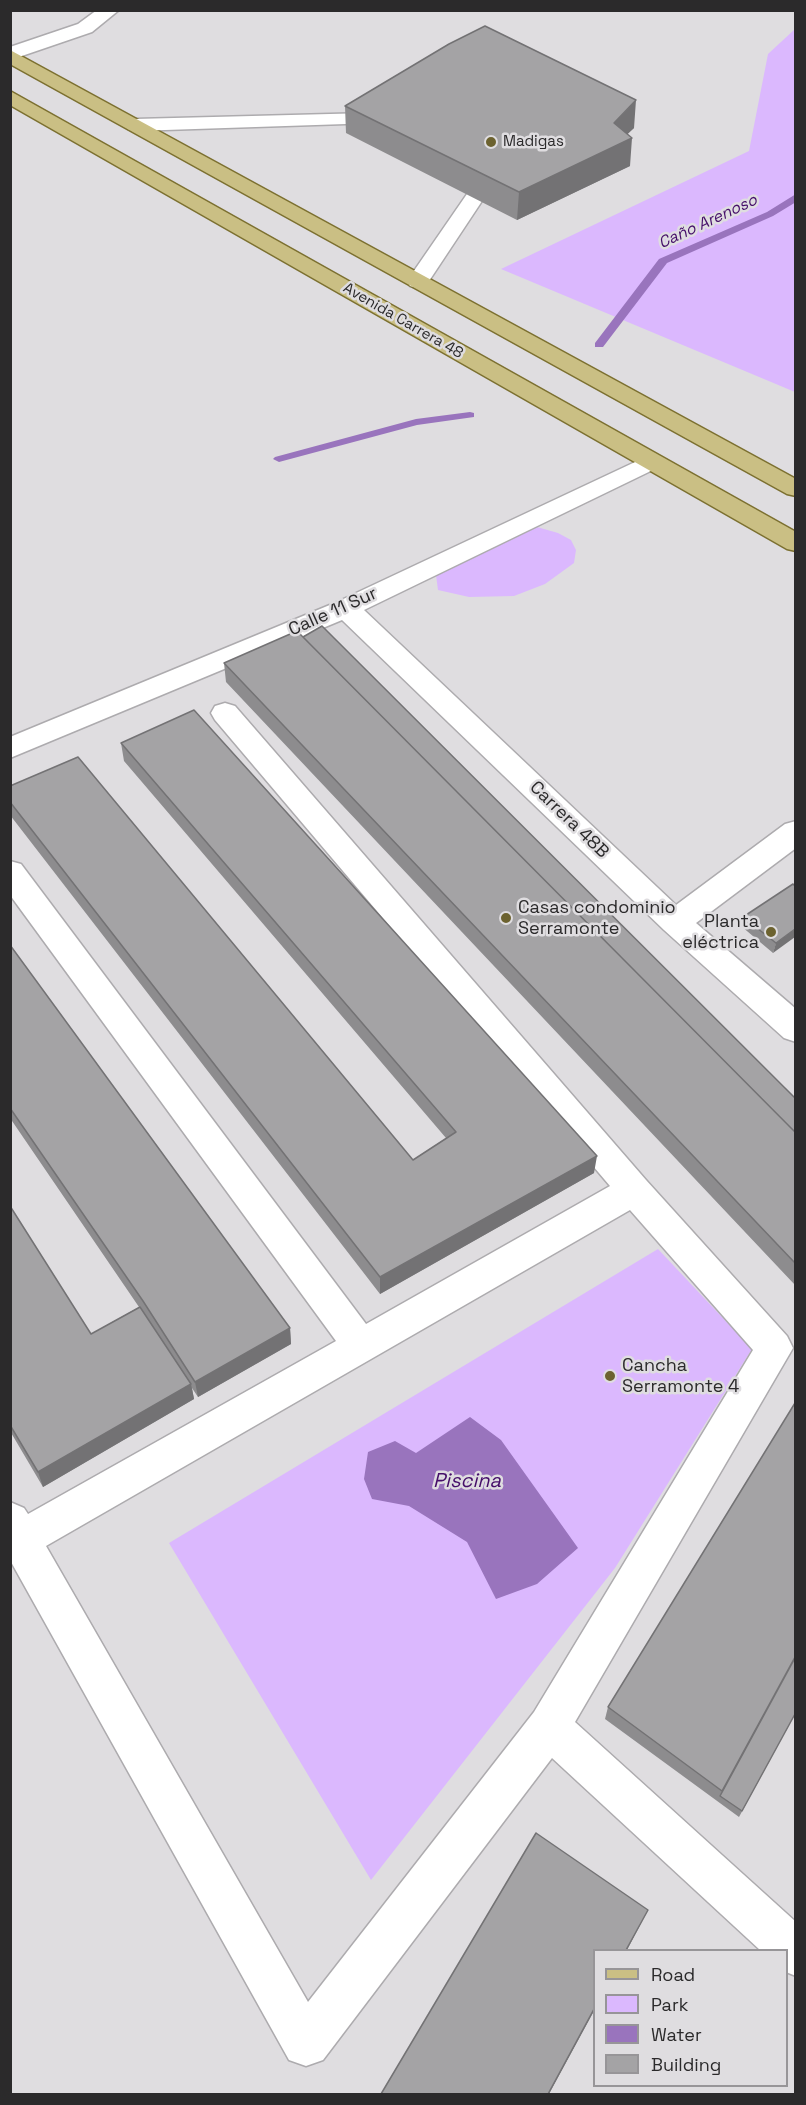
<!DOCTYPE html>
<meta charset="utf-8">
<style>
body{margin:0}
#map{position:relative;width:806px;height:2105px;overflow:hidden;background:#dfdde0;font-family:"Space Grotesk",sans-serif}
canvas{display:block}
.frame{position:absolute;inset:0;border:12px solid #2b2a2b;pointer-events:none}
.legend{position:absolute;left:593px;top:1949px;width:195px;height:138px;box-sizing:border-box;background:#dfdde0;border:2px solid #979598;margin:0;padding:8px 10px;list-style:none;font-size:18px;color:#2b2a2b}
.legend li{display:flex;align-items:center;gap:12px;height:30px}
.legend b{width:30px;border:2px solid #979598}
</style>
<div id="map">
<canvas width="806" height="2105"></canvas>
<div class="frame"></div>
<ul class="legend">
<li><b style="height:8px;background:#cabf84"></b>Road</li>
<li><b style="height:16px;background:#dbb8fe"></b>Park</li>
<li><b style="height:16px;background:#9974bd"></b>Water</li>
<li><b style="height:16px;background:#a4a3a5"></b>Building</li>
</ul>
</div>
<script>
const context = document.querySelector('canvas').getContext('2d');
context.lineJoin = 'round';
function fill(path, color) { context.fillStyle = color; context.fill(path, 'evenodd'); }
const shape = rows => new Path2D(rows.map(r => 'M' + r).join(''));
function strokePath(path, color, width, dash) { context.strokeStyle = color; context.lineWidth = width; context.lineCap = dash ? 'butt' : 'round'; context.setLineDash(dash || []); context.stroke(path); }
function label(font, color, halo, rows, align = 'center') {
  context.font = font + ' "Space Grotesk",sans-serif'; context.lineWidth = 5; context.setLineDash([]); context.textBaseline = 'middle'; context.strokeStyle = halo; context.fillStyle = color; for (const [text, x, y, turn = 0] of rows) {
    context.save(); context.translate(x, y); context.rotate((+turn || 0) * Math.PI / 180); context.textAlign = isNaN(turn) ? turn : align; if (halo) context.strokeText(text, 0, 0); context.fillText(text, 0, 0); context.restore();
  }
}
const green = shape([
 [795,29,795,392,501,269,749,151,768,54],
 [525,526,537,527,558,533,571,540,576,550,574,563,545,584,514,596,469,597,438,590,436,575],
 [658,1249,752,1349,615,1568,371,1880,169,1543]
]);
const water = shape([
 [470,1417,501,1440,578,1548,537,1584,496,1599,467,1542,409,1506,372,1499,364,1479,368,1452,395,1441,416,1453]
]);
const stream = shape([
 [796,194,796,202,773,216,667,263,603,347,595,347,595,343,659,259,767,212,796,194],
 [470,412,474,413,474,417,417,425,279,462,273,459,275,457,416,419,470,412]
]);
const minor = shape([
 [97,10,119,10,92,32,10,60,10,47,78,24,97,10],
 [369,113,376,115,379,119,376,123,135,131,128,129,125,125,128,121,135,119,369,113],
 [474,192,481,194,484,198,429,281,426,286,418,288,410,286,407,281,467,194,474,192],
 [650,455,659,457,662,462,659,467,364,610,676,905,785,824,796,821,796,848,696,923,796,1009,796,1042,784,1038,664,930,342,620,10,758,10,737,337,602,650,455],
 [225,703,235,706,646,1180,787,1336,793,1348,575,1722,796,1922,796,1976,786,1972,786,1950,760,1950,552,1758,323,2060,306,2066,289,2060,10,1560,10,1502,24,1508,28,1514,336,1341,10,895,10,861,21,864,366,1324,610,1186,215,720,211,713,215,706,225,703],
 [630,1210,753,1350,534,1712,308,2002,46,1546,630,1210]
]);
const major = shape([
 [10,50,796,479,796,496,787,494,10,64,10,50],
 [10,91,796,532,796,551,787,549,10,105,10,91]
]);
const wall = shape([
 [345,106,634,128,627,134,630,166,517,220,346,133],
 [224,663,795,1098,795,1285,226,682],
 [121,743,594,1173,380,1294,10,815,10,786,413,1160,446,1138,124,761],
 [795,886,773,953,741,926,743,917],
 [10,945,290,1328,291,1344,198,1397,192,1388,194,1399,43,1487,10,1431,10,1206,91,1334,139,1307,10,1118],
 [608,1707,795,1714,739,1817,605,1719]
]);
const shadedWall = shape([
 [636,100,634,128,614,147,632,138,630,166,517,220,519,192,614,123],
 [795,929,795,937,773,953,776,943],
 [597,1156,594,1173,380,1294,380,1277],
 [290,1328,291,1344,198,1397,195,1382],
 [191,1384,194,1399,43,1487,38,1472],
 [648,1910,627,1950,626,1950],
 [594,2009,594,2011,549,2094,548,2094]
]);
const building = shape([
 [485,26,636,100,614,123,632,138,519,192,345,106,449,44,485,26],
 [322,626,795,1098,795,1132,303,637,322,626],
 [297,631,795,1132,795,1263,224,663,297,631],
 [194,710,597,1156,380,1277,10,802,10,786,78,757,413,1160,456,1132,121,743,194,710],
 [793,884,795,886,795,929,776,943,743,917,793,884],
 [10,945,290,1328,195,1382,143,1301,10,1108,10,945],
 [10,1206,91,1334,140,1307,191,1384,38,1472,10,1425,10,1206],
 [795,1403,795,1657,722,1791,608,1707,795,1403],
 [795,1658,795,1714,742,1811,720,1796,795,1658],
 [536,1833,648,1910,626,1950,594,1950,594,2009,548,2094,381,2094,536,1833]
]);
const markers = [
 [491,142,6,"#6c622f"],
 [506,918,6,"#6c622f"],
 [771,932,6,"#6c622f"],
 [610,1376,6,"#6c622f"]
];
const farPoinames = [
 ["Madigas",503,142]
];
const farStreetnames = [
 ["Avenida Carrera 48",403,321,30]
];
const farWaternames = [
 ["Caño Arenoso",708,222,-25]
];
const streetNames = [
 ["Calle 11 Sur",333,612,-24],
 ["Carrera 48B",569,820,44]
];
const poiNames = [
 ["Casas condominio",518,908],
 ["Serramonte",518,929],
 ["Planta",759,922,"right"],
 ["eléctrica",759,943,"right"],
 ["Cancha",622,1366],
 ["Serramonte 4",622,1387]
];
const waterNames = [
 ["Piscina",467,1482]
];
fill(green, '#dbb8fe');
fill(water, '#9974bd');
fill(stream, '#9974bd');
strokePath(minor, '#adabae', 3);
strokePath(major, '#7c7030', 3);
fill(minor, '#fff');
fill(major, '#cabf84');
fill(wall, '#8d8c8e');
fill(shadedWall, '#737274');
fill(building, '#a4a3a5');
strokePath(building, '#737274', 1.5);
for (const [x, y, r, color] of markers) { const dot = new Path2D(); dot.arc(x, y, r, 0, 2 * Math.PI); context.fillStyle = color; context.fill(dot); strokePath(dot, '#dfdde0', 2); }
label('15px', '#2b2a2b', '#dfdde0', farPoinames, 'left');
label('15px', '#2b2a2b', '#dfdde0', farStreetnames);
label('italic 16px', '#450e69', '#dfdde0', farWaternames);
label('18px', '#2b2a2b', '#dfdde0', streetNames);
label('18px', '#2b2a2b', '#dfdde0', poiNames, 'left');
label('italic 20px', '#450e69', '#dfdde0', waterNames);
</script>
